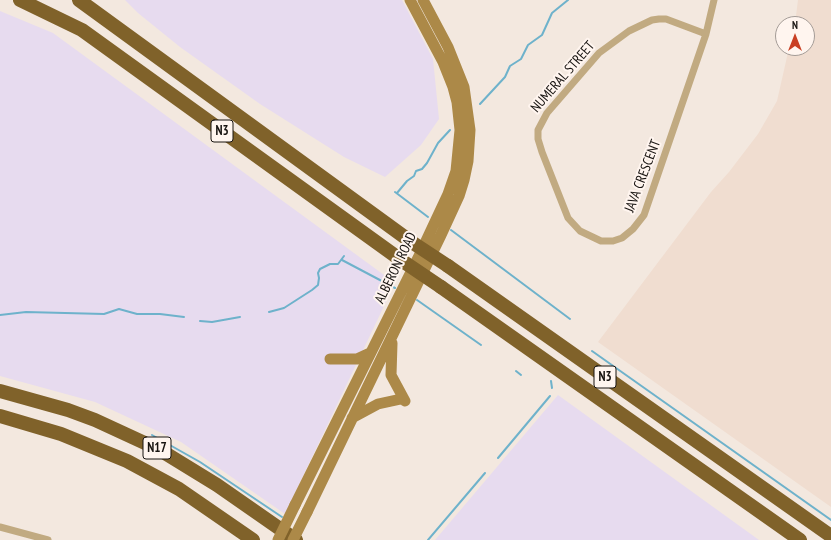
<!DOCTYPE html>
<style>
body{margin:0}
#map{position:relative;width:831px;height:540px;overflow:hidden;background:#f3e8df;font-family:"PT Sans Narrow",sans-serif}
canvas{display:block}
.north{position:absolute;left:775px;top:16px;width:40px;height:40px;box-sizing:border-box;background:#fff5ef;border:1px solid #a39b96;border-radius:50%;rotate:0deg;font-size:11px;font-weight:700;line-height:16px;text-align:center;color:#181411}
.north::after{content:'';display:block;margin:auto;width:14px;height:18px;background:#c93f23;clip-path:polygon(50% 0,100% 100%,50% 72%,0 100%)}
</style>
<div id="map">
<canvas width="831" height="540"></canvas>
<div class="north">N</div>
</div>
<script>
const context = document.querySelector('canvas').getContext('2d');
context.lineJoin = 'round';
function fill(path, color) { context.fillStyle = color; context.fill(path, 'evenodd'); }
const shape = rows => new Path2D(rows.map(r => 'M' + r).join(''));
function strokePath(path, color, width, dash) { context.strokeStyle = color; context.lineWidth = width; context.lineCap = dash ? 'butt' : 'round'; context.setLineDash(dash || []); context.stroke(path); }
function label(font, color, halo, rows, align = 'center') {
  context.font = font + ' "PT Sans Narrow",sans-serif'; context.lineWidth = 4; context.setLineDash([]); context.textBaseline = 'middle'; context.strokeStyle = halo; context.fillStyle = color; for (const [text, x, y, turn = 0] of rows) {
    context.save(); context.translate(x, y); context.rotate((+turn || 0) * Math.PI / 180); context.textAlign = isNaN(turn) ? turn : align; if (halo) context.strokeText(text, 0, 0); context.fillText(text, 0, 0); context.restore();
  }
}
const industrial = shape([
 [125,0,402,0,433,59,439,119,421,145,385,177,344,157,260,104,180,47,138,13],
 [0,11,53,33,395,283,285,514,181,442,95,402,0,376],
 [558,395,759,540,435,540]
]);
const built = shape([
 [798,0,831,0,831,507,598,342,711,192,729,172,758,134,777,101,789,48,807,48,807,24,795,24]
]);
const stream = shape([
 [480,104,505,77,510,66,521,59,528,45,542,35,552,13,568,0],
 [395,192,428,217],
 [397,193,407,181,414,176,416,171,422,169,427,163,438,143,450,130],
 [451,230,570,319],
 [342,260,395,288],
 [417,300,481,345],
 [269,312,284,308,312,290,318,285,319,278,318,273,320,269,330,264,338,264,344,256],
 [0,315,26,312,104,314,119,309,137,314,160,314,184,317],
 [200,321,212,322,240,317],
 [592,351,831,520],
 [516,371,521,375],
 [551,381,552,388],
 [152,435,200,462,282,517],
 [498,458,550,396],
 [428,540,485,473]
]);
const street = shape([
 [659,19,666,19,706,34,644,215,633,229,622,238,613,241,601,241,580,231,568,218,542,152,538,139,538,130,547,113,599,53,629,31,652,20,659,19],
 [706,34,714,0],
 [0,527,48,540]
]);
const secondary = shape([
 [392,343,391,375,405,401],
 [330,359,357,359,370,353],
 [352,418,378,404,401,399],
 [295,505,418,258,448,194,456,171,460,130,457,102,453,87,443,62,410,0],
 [307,512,441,235,459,196,464,180,468,161,470,130,464,87,448,47,423,0]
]);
const highway = shape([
 [20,0,82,30,401,260],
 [79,0,410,241],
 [448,266,831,536],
 [441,287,800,540],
 [0,391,68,410,95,420,160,450,217,485,296,540],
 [0,416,61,434,127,461,179,489,253,540]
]);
const secondaryBridge = shape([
 [278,540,295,505],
 [293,540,307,512]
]);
const highwayBridge = shape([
 [410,241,448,266],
 [401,260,441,287]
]);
const shields = [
 [222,131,22],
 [605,377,22],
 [157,448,28]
];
const shieldNames = [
 ["N3",222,131],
 ["N3",605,377],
 ["N17",157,448]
];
const streetNames = [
 ["NUMERAL STREET",563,77,-49],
 ["JAVA CRESCENT",643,176,-69],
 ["ALBERON ROAD",396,268,-64]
];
fill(industrial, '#e7dbef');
fill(built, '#f0ddd0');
strokePath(stream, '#6eb2cb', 2);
strokePath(street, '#c1aa81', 7);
strokePath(secondary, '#ac8948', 11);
strokePath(highway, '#80622a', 14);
strokePath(secondaryBridge, '#ac8948', 11);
strokePath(highwayBridge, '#80622a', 14);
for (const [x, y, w] of shields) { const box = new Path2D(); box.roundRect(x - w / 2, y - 11, w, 22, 3); context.fillStyle = '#fff5ef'; context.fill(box); strokePath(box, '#181411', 1); }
label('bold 13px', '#181411', null, shieldNames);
label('14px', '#181411', '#fff5ef', streetNames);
</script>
